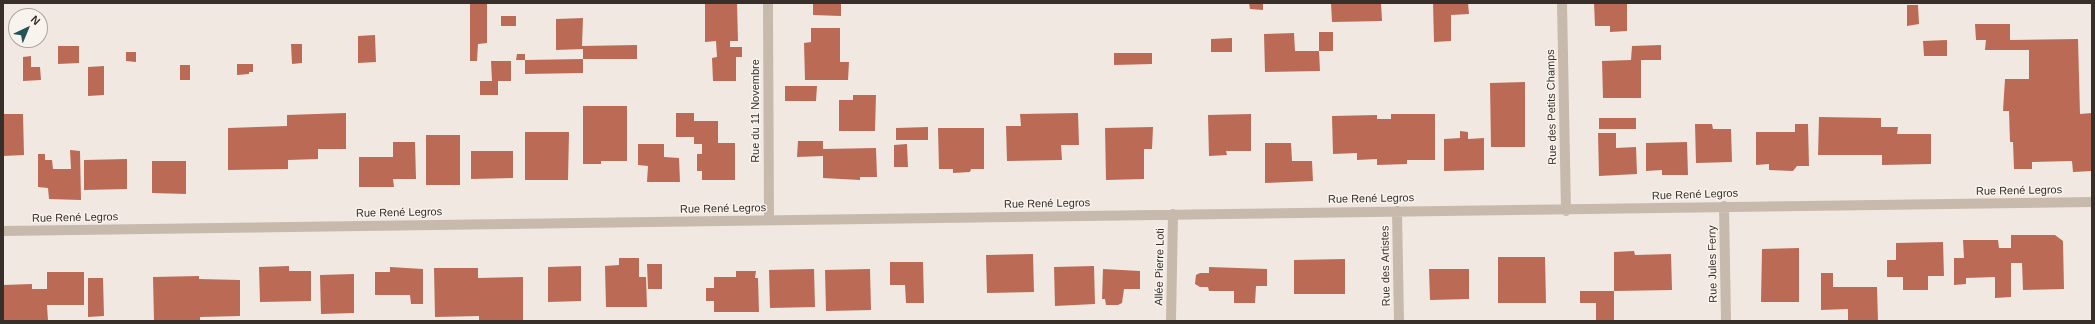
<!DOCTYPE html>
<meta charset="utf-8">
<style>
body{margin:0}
#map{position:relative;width:2095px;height:324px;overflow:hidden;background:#f1e9e1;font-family:Arial,sans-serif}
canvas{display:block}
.frame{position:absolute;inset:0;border:4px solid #382f2b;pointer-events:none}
.north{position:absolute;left:8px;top:8px;width:40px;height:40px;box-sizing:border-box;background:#f9f3ed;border:1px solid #aca59f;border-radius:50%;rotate:44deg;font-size:11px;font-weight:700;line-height:16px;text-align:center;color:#382f2b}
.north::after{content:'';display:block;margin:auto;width:14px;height:18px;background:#245455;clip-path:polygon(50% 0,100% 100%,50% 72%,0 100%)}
</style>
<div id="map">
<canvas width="2095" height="324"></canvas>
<div class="frame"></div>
<div class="north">N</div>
</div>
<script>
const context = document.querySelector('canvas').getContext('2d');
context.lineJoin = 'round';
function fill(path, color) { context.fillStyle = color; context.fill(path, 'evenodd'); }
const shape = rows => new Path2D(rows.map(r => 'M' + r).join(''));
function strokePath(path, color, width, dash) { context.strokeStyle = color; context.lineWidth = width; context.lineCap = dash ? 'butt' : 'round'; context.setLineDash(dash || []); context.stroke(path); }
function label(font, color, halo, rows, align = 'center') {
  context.font = font + ' Arial,sans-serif'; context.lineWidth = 3; context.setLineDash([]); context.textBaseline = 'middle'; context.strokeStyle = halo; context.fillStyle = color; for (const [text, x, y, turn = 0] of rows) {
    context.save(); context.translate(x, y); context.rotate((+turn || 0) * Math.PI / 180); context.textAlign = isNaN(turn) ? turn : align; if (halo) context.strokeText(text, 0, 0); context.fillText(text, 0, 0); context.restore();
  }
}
const building = shape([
 [470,3,487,3,487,43,478,44,477,61,470,61],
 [705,3,737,3,738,41,730,41,730,47,742,47,742,57,736,57,736,81,713,81,712,58,717,57,716,41,705,42],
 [813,3,841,3,841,16,813,15],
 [1249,3,1263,3,1263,10,1250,9],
 [1331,3,1381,3,1382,21,1332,22],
 [1433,3,1468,3,1469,14,1451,15,1451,41,1434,42],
 [1594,3,1627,3,1627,31,1610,32,1610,26,1595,26],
 [1907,5,1918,5,1919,24,1907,26],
 [501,16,516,16,516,26,501,26],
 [583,18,582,46,637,45,637,59,583,59,583,73,525,74,525,60,583,59,583,49,556,50,556,19],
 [1975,24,2010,24,2010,40,2078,39,2080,114,2092,113,2092,171,2073,172,2072,161,2032,162,2032,169,2014,169,2013,142,2010,142,2009,111,2003,111,2005,79,2029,79,2029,50,1985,50,1986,40,1976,40],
 [811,28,840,28,840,62,849,62,848,80,805,80,804,43,811,42],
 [1319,32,1333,32,1333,51,1319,51],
 [1294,33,1295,51,1319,51,1320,71,1265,72,1264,34],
 [375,35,376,62,358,63,358,36],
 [1232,38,1232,52,1211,52,1211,39],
 [1947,40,1947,56,1924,56,1923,41],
 [291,44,302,44,302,63,292,64],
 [1661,45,1661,60,1641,60,1641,98,1603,98,1602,61,1631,60,1632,46],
 [58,46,79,46,79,63,58,64],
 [126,52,136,52,136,62,126,61],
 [1114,53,1152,53,1152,64,1114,65],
 [517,54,525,54,525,60,516,60],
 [31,56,31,67,40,67,41,80,23,81,23,57],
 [491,61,511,61,511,81,498,81,498,95,480,95,480,81,492,81],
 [237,64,253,64,253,72,249,72,249,74,237,75],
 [180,65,190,65,190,80,180,80],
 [104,66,104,95,88,96,88,67],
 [1525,82,1525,147,1491,147,1490,83],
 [785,86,817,86,816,101,785,101],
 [853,95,876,95,875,131,839,131,839,100,853,100],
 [583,106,627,106,627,161,601,161,601,164,583,164],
 [346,113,346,149,318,149,318,159,288,160,288,169,228,170,228,128,287,126,287,115],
 [676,113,694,113,694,121,718,121,718,143,735,143,735,180,702,180,702,171,697,171,697,154,702,154,702,144,694,144,694,137,676,137],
 [1078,113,1079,145,1061,145,1062,160,1007,161,1006,126,1021,126,1020,114],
 [3,114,23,114,24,155,3,156],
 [1251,114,1251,151,1226,151,1227,155,1209,156,1208,115],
 [1391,114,1435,114,1435,160,1407,160,1407,164,1377,165,1377,159,1357,160,1357,153,1333,154,1332,116,1377,115,1377,119,1391,119],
 [1819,117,1881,118,1881,127,1898,127,1897,134,1931,134,1931,164,1882,165,1882,155,1818,155],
 [1599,118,1636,118,1636,129,1599,129],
 [1695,124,1712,124,1713,129,1731,129,1732,162,1696,163],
 [1795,124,1808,124,1809,166,1797,166,1793,171,1769,170,1769,164,1756,165,1756,132,1795,132],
 [928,127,928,140,896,140,896,128],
 [1153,127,1152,149,1144,149,1144,179,1106,180,1105,128],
 [938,128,984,128,984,169,971,169,970,172,953,173,953,169,939,169],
 [1460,131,1468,132,1468,139,1484,138,1484,170,1444,171,1444,139,1460,138],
 [525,132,569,132,568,180,525,180],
 [1598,133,1616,133,1616,148,1636,147,1637,174,1599,176],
 [426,135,460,135,460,185,426,185],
 [798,141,823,141,823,149,876,148,877,177,860,177,860,180,823,178,823,156,797,157],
 [393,142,415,142,416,179,393,179,394,187,359,187,359,157,393,157],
 [1687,142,1688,175,1662,175,1662,170,1646,171,1646,143],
 [1265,143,1291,143,1292,161,1312,161,1313,181,1265,183],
 [638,144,664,144,664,157,679,158,680,182,647,182,648,166,638,165],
 [907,144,908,167,894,167,894,145],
 [70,150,80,151,81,200,49,199,48,188,38,187,38,154,45,154,45,160,52,160,53,169,71,169],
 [471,151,513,151,513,178,471,179],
 [127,159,127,189,84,190,84,160],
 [152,161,186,161,186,194,152,193],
 [2011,235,2055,235,2063,241,2064,289,2023,290,2022,263,2011,263,2011,297,1995,298,1995,277,1966,278,1966,284,1954,285,1954,258,1964,258,1963,240,1998,240,1999,248,2011,248],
 [1943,242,1944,276,1928,276,1928,290,1903,290,1903,277,1887,277,1887,260,1896,260,1896,243],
 [1799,248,1799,302,1761,302,1762,249],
 [1634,251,1635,255,1671,254,1672,290,1614,291,1614,252],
 [1033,254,1034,292,987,293,986,255],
 [1498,257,1545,257,1546,303,1498,303],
 [619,258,639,258,639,277,646,277,647,307,606,307,605,266,619,265],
 [1345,259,1345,294,1294,294,1294,260],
 [890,262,923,262,924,303,906,303,905,285,890,285],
 [647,264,662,264,662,289,648,289],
 [289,266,289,271,311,271,311,301,260,302,259,267],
 [581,266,581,301,548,302,548,267],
 [1094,266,1095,304,1055,306,1054,267],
 [390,267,423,269,423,304,411,304,410,295,375,295,375,272,390,272],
 [1209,267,1267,269,1267,286,1256,286,1255,303,1234,303,1234,291,1209,291,1208,287,1200,287,1195,284,1196,275,1200,273,1209,273],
 [434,268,478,268,478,278,523,277,523,321,479,321,479,316,435,317],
 [814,269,815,307,770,308,769,270],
 [870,269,871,310,826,311,825,270],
 [1103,269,1140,271,1140,289,1124,289,1122,303,1118,305,1106,305,1105,299,1102,299],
 [1429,269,1469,269,1469,299,1430,300],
 [736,271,756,271,755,278,758,278,759,312,714,312,714,301,706,301,706,288,714,288,714,277,736,277],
 [47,272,84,272,84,305,47,305,48,321,3,320,3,285,32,284,32,289,47,289],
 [1821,273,1833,273,1833,287,1877,287,1878,321,1848,321,1848,309,1821,310],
 [354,274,354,313,321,314,320,275],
 [199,276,199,279,240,280,240,316,200,317,200,321,154,321,153,277],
 [88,278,103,278,104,316,88,317],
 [1580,291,1614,291,1614,321,1596,321,1596,303,1580,303]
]);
const minor = shape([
 [768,3,769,220],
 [1562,3,1566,211],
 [1724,206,1726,321],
 [1397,211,1399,321],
 [3,231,2092,202],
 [1171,321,1173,214]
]);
const streetNames = [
 ["Rue des Petits Champs",1552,107,-91],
 ["Rue du 11 Novembre",756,111,-90],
 ["Rue René Legros",2019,191,-1],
 ["Rue René Legros",1695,195,-2],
 ["Rue René Legros",1371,199,-1],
 ["Rue René Legros",1047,204,-1],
 ["Rue René Legros",723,209,-1],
 ["Rue René Legros",399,213,-1],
 ["Rue René Legros",75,218,-1],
 ["Rue Jules Ferry",1713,264,-91],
 ["Rue des Artistes",1386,266,-91],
 ["Allée Pierre Loti",1160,267,-89]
];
fill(building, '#bb6a55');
strokePath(minor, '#c8b9ad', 10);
label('11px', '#382f2b', '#f9f3ed', streetNames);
</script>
